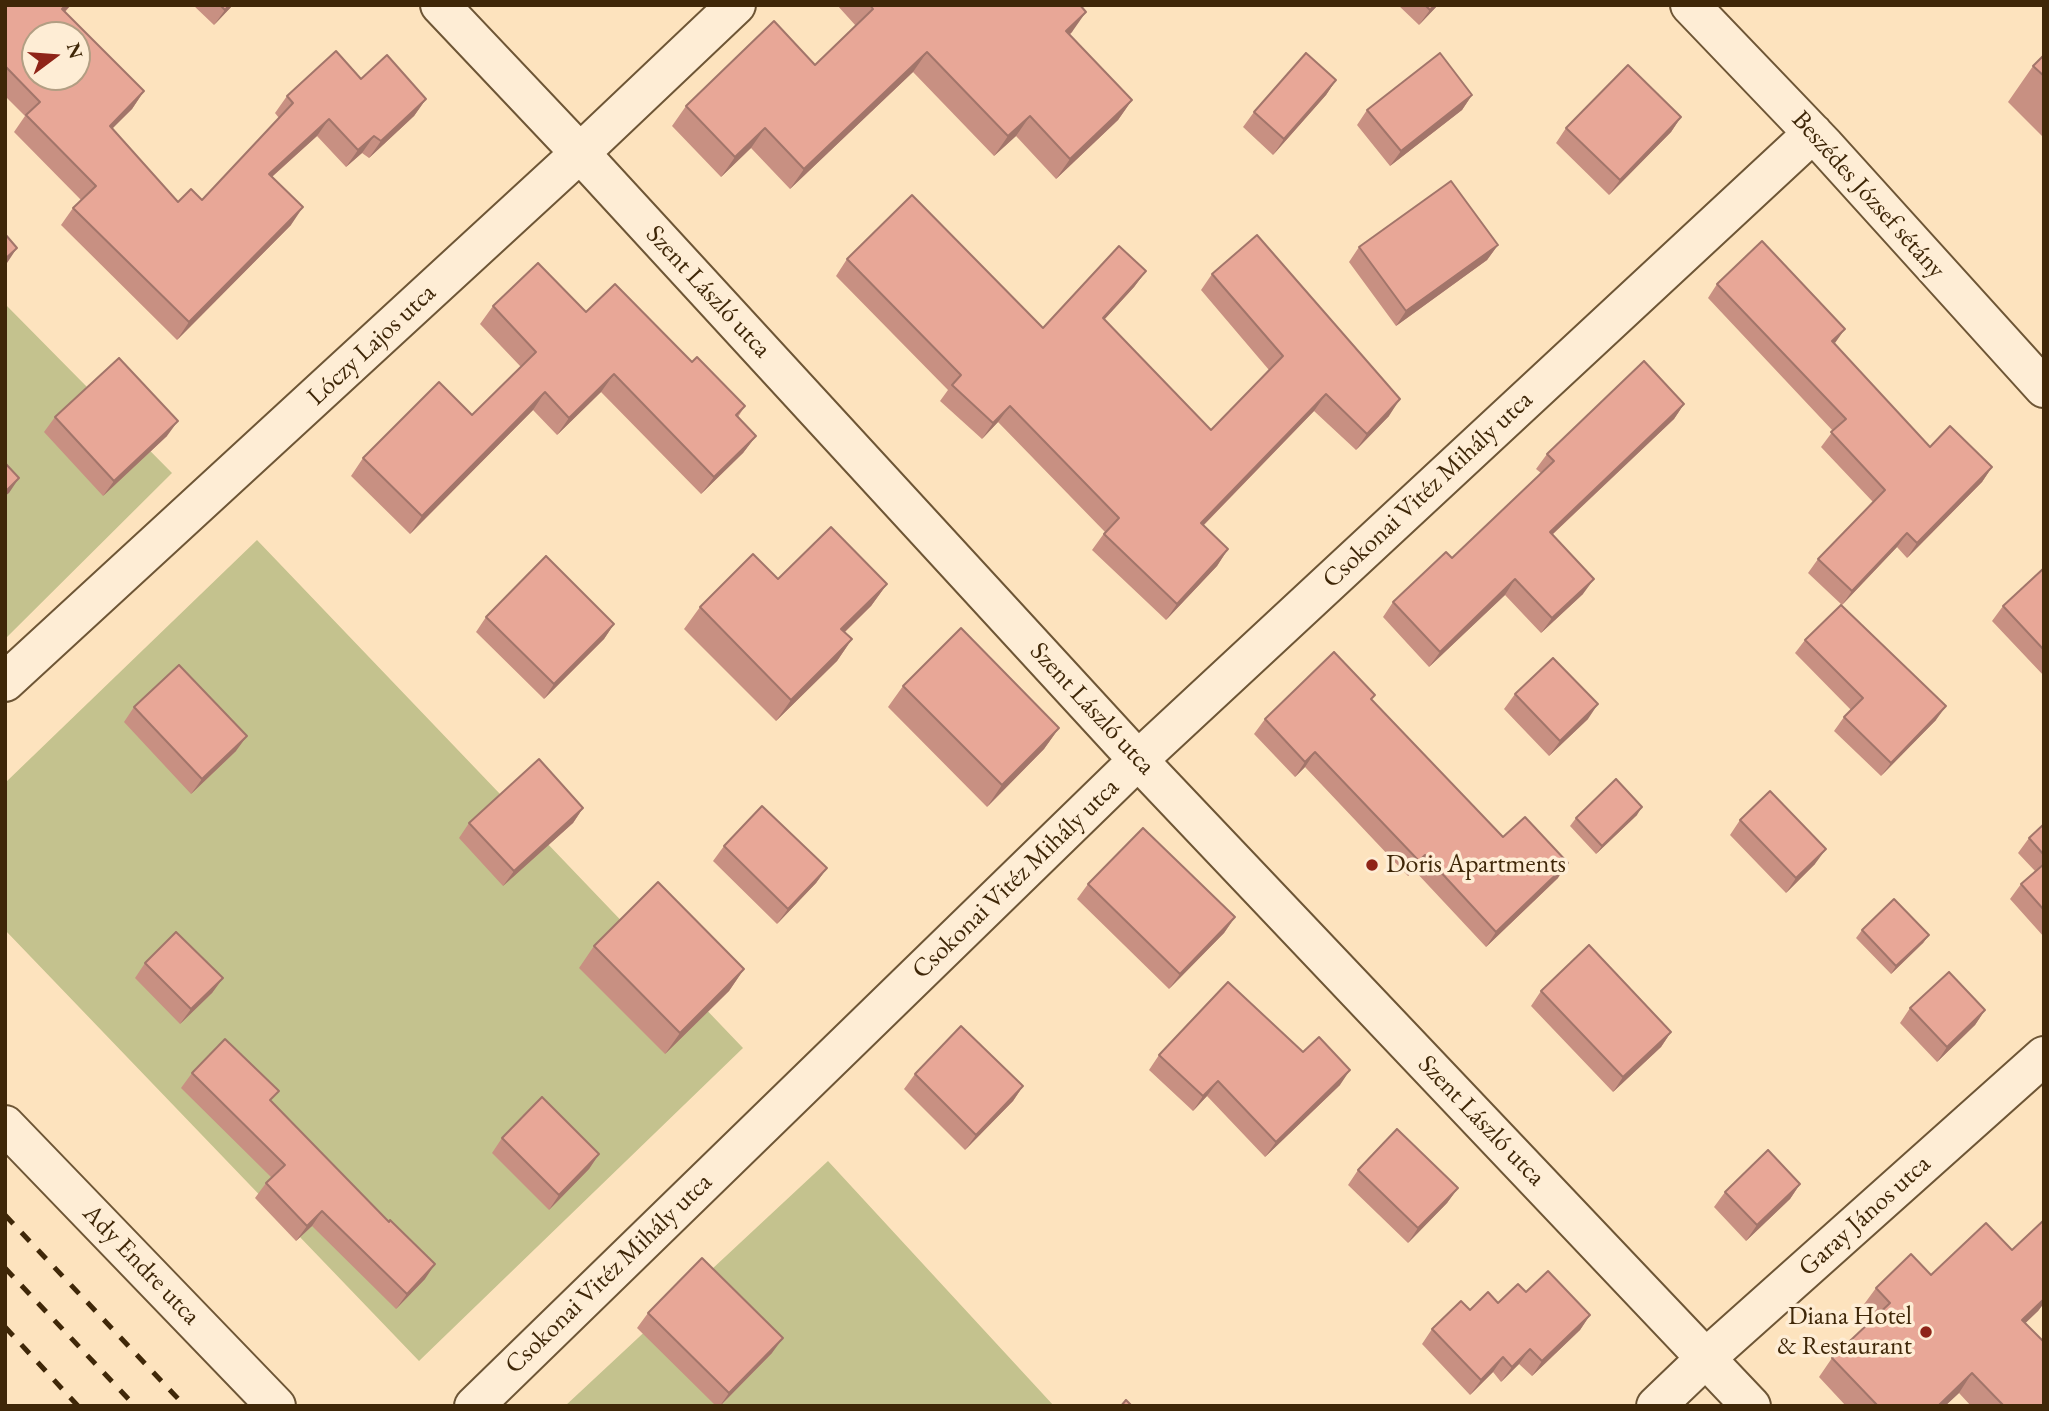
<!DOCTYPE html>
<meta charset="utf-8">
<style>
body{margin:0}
#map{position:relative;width:2049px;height:1411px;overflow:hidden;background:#fde3be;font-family:"EB Garamond",serif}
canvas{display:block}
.frame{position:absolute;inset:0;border:7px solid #3f2708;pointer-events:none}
.north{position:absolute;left:21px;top:21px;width:70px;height:70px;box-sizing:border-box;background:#feedd5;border:2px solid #b29e83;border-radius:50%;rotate:74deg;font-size:19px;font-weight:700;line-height:28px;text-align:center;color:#3f2708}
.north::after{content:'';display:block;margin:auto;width:24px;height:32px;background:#8f2418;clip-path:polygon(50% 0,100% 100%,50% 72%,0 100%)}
</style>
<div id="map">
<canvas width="2049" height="1411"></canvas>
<div class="frame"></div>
<div class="north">N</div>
</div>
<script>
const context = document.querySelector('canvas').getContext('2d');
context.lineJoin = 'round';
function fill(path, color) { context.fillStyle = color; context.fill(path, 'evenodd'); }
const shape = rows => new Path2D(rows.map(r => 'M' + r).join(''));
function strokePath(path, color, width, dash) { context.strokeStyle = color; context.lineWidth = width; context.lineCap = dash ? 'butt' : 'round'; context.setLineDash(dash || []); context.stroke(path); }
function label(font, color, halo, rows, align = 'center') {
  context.font = font + ' "EB Garamond",serif'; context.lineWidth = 7; context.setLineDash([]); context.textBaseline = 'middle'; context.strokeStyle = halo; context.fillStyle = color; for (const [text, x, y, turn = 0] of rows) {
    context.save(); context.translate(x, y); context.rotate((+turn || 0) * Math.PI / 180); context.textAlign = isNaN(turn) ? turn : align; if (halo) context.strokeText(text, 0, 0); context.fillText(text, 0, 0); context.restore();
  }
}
const green = shape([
 [5,304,172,473,5,639],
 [257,540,743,1048,419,1361,5,930,5,783],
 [828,1161,1054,1406,565,1406]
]);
const minor = shape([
 [440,5,580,153,1138,760,1751,1406],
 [1690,5,1825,146,2044,388],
 [5,682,580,153,736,5],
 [5,1125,276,1406],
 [474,1406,1138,760,1813,133],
 [1656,1406,1706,1358,2044,1056]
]);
const rail = shape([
 [5,1215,185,1406],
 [5,1268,135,1406],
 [5,1327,78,1406]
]);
const wall = shape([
 [5,5,71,5,65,12,144,91,132,109,112,128,178,202,202,200,279,118,275,113,287,96,361,79,426,99,414,116,369,158,362,153,346,167,317,136,272,177,291,225,177,340,61,225,73,208,81,200,14,132,25,116,5,96],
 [193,5,233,5,214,25],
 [837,5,1080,5,1072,32,1069,35,1132,100,1118,120,1056,179,1016,136,994,156,913,72,790,189,751,148,721,177,672,126,686,106,815,65,856,26],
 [1398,5,1438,5,1419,25],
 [2044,55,2044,138,2008,102,2033,66],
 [1336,80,1326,95,1273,155,1243,127,1254,112],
 [1472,95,1462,110,1390,166,1357,125,1367,110],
 [1681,117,1671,132,1609,195,1556,143,1566,128],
 [1498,245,1487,260,1396,326,1349,262,1359,247],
 [847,259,1043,328,1146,271,1134,287,1104,320,1211,430,1269,370,1201,290,1212,274,1389,416,1356,450,1314,411,1203,526,1228,549,1217,566,1166,620,1092,550,1105,532,998,422,982,439,940,401,948,390,836,276],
 [1717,284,1835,344,1930,447,1992,467,1982,482,1907,558,1897,547,1842,605,1808,573,1818,559,1873,502,1821,447,1833,431,1708,298],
 [493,306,586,312,692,362,745,406,738,417,756,436,743,453,701,494,601,392,557,435,533,410,410,534,351,476,363,458,472,415,521,367,480,324],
 [1684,404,1674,419,1552,535,1583,594,1541,633,1505,595,1429,667,1383,617,1393,602,1452,558,1541,473,1536,469,1547,454],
 [55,417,167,436,103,496,44,432],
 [2044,568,2044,676,1992,621,2003,606],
 [778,579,887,584,871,606,845,632,852,639,837,661,776,721,684,629,700,607],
 [486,617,614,624,604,639,544,699,476,632],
 [1805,640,1936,720,1881,776,1834,731,1844,717,1851,710,1795,653],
 [903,686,1059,728,1044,749,987,807,888,707],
 [1515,694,1588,719,1549,756,1504,709],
 [1372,700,1503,837,1558,878,1486,947,1414,870,1408,876,1305,767,1295,777,1254,734,1265,719],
 [134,707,236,751,191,794,124,722],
 [583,808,573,823,503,886,459,838,469,823],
 [1637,815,1596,854,1570,826,1576,818],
 [1740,820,1815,864,1786,893,1730,835],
 [2044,824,2044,937,2010,899,2021,884,2035,871,2018,853,2029,838],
 [724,846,827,868,816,883,777,924,713,861],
 [1088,884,1235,917,1224,933,1169,989,1077,899],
 [1862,930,1929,935,1923,943,1891,974,1856,938],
 [594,946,744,969,729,991,665,1054,579,968],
 [145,963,223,978,212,993,180,1024,135,978],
 [1541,991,1671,1032,1661,1047,1613,1092,1531,1006],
 [1910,1008,1985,1010,1975,1025,1937,1062,1900,1023],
 [1303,1052,1340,1085,1265,1157,1207,1096,1193,1111,1149,1070,1159,1055],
 [192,1073,272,1102,425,1279,396,1309,312,1226,296,1241,255,1198,266,1183,272,1178,181,1088],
 [915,1074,1023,1086,1013,1101,965,1150,904,1089],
 [502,1138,599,1154,589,1169,549,1210,492,1153],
 [1358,1170,1458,1188,1447,1203,1408,1243,1348,1185],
 [1800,1184,1790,1199,1746,1241,1714,1207,1725,1192],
 [2044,1220,2044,1303,2038,1311,2025,1323,2044,1406,1971,1406,1959,1393,1945,1406,1846,1406,1819,1377,1832,1358,1873,1319,1862,1307,1876,1288,1931,1275,2012,1250],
 [1526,1292,1590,1315,1580,1330,1532,1376,1519,1364,1501,1382,1493,1372,1470,1395,1422,1344,1432,1329,1470,1310,1498,1303],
 [648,1313,772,1353,720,1406,716,1406,637,1328]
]);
const shadedWall = shape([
 [66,5,71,5,50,26,62,9],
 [229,5,233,5,214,25,225,10],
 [1435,5,1438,5,1419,25,1430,10],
 [1086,12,1072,32,1052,51,1066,31],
 [927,52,913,72,790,189,804,169],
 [1336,80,1326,95,1273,155,1284,139],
 [144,91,132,109,98,143,110,126],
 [1472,95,1462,110,1390,166,1401,151],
 [426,99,414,116,369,158,381,141],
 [1132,100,1118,120,1056,179,1070,159],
 [1030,116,1016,136,994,156,1008,136],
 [1681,117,1671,132,1609,195,1620,180],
 [329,119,317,136,256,191,269,174],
 [765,128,751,148,721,177,735,157],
 [374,136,362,153,346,167,358,150],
 [303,207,291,225,177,340,189,322],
 [1498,245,1487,260,1396,326,1406,311],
 [17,248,7,263,5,264,5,259],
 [1146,271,1134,287,1091,334,1103,318],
 [1845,329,1835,343,1832,341],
 [614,374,601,392,557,435,569,418],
 [545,392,533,410,410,534,422,516],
 [1326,394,1314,411,1189,540,1201,523],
 [1400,399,1389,416,1356,450,1367,434],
 [1684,404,1674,419,1539,547,1550,532],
 [1010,406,998,422,982,439,993,423],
 [178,421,167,436,103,496,114,481],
 [756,436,743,453,701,494,714,477],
 [1992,467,1982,482,1907,558,1917,543],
 [19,478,9,493,5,496,5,492],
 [1907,533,1897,547,1842,605,1852,591],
 [1228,549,1217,566,1166,620,1177,604],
 [1515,579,1505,595,1429,667,1440,652],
 [1594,579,1583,594,1541,633,1552,618],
 [887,584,871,606,826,650,841,629],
 [614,624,604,639,544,699,554,684],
 [852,639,837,661,776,721,791,700],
 [1598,704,1588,719,1549,756,1560,741],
 [1946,706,1936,720,1881,776,1891,763],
 [1059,728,1044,749,987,807,1002,785],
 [247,736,236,751,191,794,202,779],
 [1315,752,1305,767,1295,777,1305,762],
 [1642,807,1637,815,1596,854,1602,846],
 [583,808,573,823,503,886,514,871],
 [1826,849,1815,864,1786,893,1796,878],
 [1425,855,1414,870,1408,876,1419,861],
 [1568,863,1558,878,1486,947,1496,932],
 [827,868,816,883,777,924,788,909],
 [1235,917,1224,933,1169,989,1180,974],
 [1929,935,1923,943,1891,974,1896,966],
 [744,969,729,991,665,1054,680,1033],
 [223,978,212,993,180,1024,191,1009],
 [1985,1010,1975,1025,1937,1062,1947,1047],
 [1671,1032,1661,1047,1613,1092,1623,1077],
 [1350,1070,1340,1085,1265,1157,1276,1142],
 [1218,1081,1207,1096,1193,1111,1203,1096],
 [1023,1086,1013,1101,965,1150,976,1135],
 [599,1154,589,1169,549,1210,559,1195],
 [1800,1184,1790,1199,1746,1241,1757,1225],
 [1458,1188,1447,1203,1408,1243,1418,1228],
 [322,1211,312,1226,296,1241,307,1226],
 [435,1264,425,1279,396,1309,407,1294],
 [2044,1299,2044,1303,2038,1311,2009,1339,2022,1320],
 [1590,1315,1580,1330,1532,1376,1542,1361],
 [783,1338,772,1353,720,1406,729,1393],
 [1530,1349,1519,1364,1501,1382,1512,1367],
 [1503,1357,1493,1372,1470,1395,1481,1380],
 [1972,1373,1959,1393,1945,1406,1938,1406]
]);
const building = shape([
 [5,5,66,5,62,9,144,91,110,126,178,202,191,189,202,200,293,103,287,96,336,51,361,79,387,55,426,99,381,141,374,136,358,150,329,119,269,174,303,207,189,322,73,208,96,186,26,115,40,102,5,66,5,5],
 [35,35,77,35,77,77,35,77,35,35],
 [220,5,229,5,225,10,220,5],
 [870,5,1080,5,1086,12,1066,31,1132,100,1070,159,1030,116,1008,136,927,52,804,169,765,128,735,157,686,106,774,21,815,65,873,9,870,5],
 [1425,5,1435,5,1430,10,1425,5],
 [1306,53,1336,80,1284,139,1254,112,1306,53],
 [1440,53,1472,95,1401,151,1367,110,1440,53],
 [2044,55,2044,76,2033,66,2044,55],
 [1628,65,1681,117,1620,180,1566,128,1628,65],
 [1451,181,1498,245,1406,311,1359,247,1451,181],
 [912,195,1043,328,1119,246,1146,271,1103,318,1211,430,1283,356,1212,274,1257,235,1400,399,1367,434,1326,394,1201,523,1228,549,1177,604,1104,534,1119,518,1010,406,993,423,952,385,961,375,847,259,912,195],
 [5,234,17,248,5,259,5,234],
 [1762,241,1845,329,1832,341,1930,447,1950,426,1992,467,1917,543,1907,533,1852,591,1818,559,1885,490,1831,432,1846,419,1717,284,1762,241],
 [538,263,586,312,615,284,692,362,697,357,745,406,736,415,756,436,714,477,614,374,569,418,545,392,422,516,363,458,439,382,472,415,536,352,493,306,538,263],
 [119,358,178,421,114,481,55,417,119,358],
 [1644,361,1684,404,1550,532,1594,579,1552,618,1515,579,1440,652,1393,602,1446,552,1452,558,1554,461,1547,454,1644,361],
 [5,463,19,478,5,492,5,463],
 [831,527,887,584,841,629,852,639,791,700,700,607,753,554,778,579,831,527],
 [546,556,614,624,554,684,486,617,546,556],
 [2044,568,2044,650,2003,606,2044,568],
 [1841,605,1946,706,1891,763,1844,717,1863,698,1805,640,1841,605],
 [961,628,1059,728,1002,785,903,686,961,628],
 [1334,652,1375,695,1371,699,1503,837,1525,817,1568,863,1496,932,1425,855,1419,861,1315,752,1305,762,1265,719,1334,652],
 [1553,658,1598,704,1560,741,1515,694,1553,658],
 [179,665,247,736,202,779,134,707,179,665],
 [539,759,583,808,514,871,469,823,539,759],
 [1616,779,1642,807,1602,846,1576,818,1616,779],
 [1770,791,1826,849,1796,878,1740,820,1770,791],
 [762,806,827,868,788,909,724,846,762,806],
 [2044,824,2044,855,2029,838,2044,824],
 [1143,828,1235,917,1180,974,1088,884,1143,828],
 [2044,864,2044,910,2021,884,2044,864],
 [658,882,744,969,680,1033,594,946,658,882],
 [1894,899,1929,935,1896,966,1862,930,1894,899],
 [176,932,223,978,191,1009,145,963,176,932],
 [1589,945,1671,1032,1623,1077,1541,991,1589,945],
 [1949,972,1985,1010,1947,1047,1910,1008,1949,972],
 [1228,982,1303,1052,1319,1037,1350,1070,1276,1142,1218,1081,1203,1096,1159,1055,1228,982],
 [961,1026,1023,1086,976,1135,915,1074,961,1026],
 [225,1039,279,1091,270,1100,389,1222,390,1220,435,1264,407,1294,322,1211,307,1226,266,1183,285,1165,192,1073,225,1039],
 [542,1097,599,1154,559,1195,502,1138,542,1097],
 [1397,1129,1458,1188,1418,1228,1358,1170,1397,1129],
 [1768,1150,1800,1184,1757,1225,1725,1192,1768,1150],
 [2044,1220,2044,1299,2022,1320,2044,1342,2044,1406,2004,1406,1972,1373,1938,1406,1878,1406,1832,1358,1890,1303,1876,1288,1911,1254,1931,1275,1986,1223,2012,1250,2044,1220],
 [702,1258,783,1338,729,1393,648,1313,702,1258],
 [1548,1271,1590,1315,1542,1361,1530,1349,1512,1367,1503,1357,1481,1380,1432,1329,1461,1301,1470,1310,1488,1292,1498,1303,1518,1284,1526,1292,1548,1271],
 [1126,1400,1132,1406,1121,1406,1126,1400]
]);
const markers = [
 [1372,865,7,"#8f2418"],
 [1926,1332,7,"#8f2418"]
];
const streetNames = [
 ["Beszédes József sétány",1868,195,48],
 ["Szent László utca",708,292,47],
 ["Lóczy Lajos utca",372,345,-43],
 ["Csokonai Vitéz Mihály utca",1428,490,-43],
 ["Szent László utca",1092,709,47],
 ["Csokonai Vitéz Mihály utca",1016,879,-44],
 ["Szent László utca",1481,1121,46],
 ["Garay János utca",1865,1216,-42],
 ["Ady Endre utca",141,1265,46],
 ["Csokonai Vitéz Mihály utca",609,1274,-44]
];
const poiNames = [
 ["Doris Apartments",1386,865],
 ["Diana Hotel",1912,1317,"right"],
 ["& Restaurant",1912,1347,"right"]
];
fill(green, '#c4c28e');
strokePath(minor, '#6e5636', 42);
strokePath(minor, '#feedd5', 38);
strokePath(rail, '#3f2708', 5, [12, 12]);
fill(wall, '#c89082');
fill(shadedWall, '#a2756a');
fill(building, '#e8a797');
strokePath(building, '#a2756a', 2);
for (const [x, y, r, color] of markers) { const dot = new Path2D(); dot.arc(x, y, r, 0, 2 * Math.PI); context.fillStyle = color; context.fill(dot); strokePath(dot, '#feedd5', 2.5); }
label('26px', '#3f2708', '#feedd5', streetNames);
label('26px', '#3f2708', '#feedd5', poiNames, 'left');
</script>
